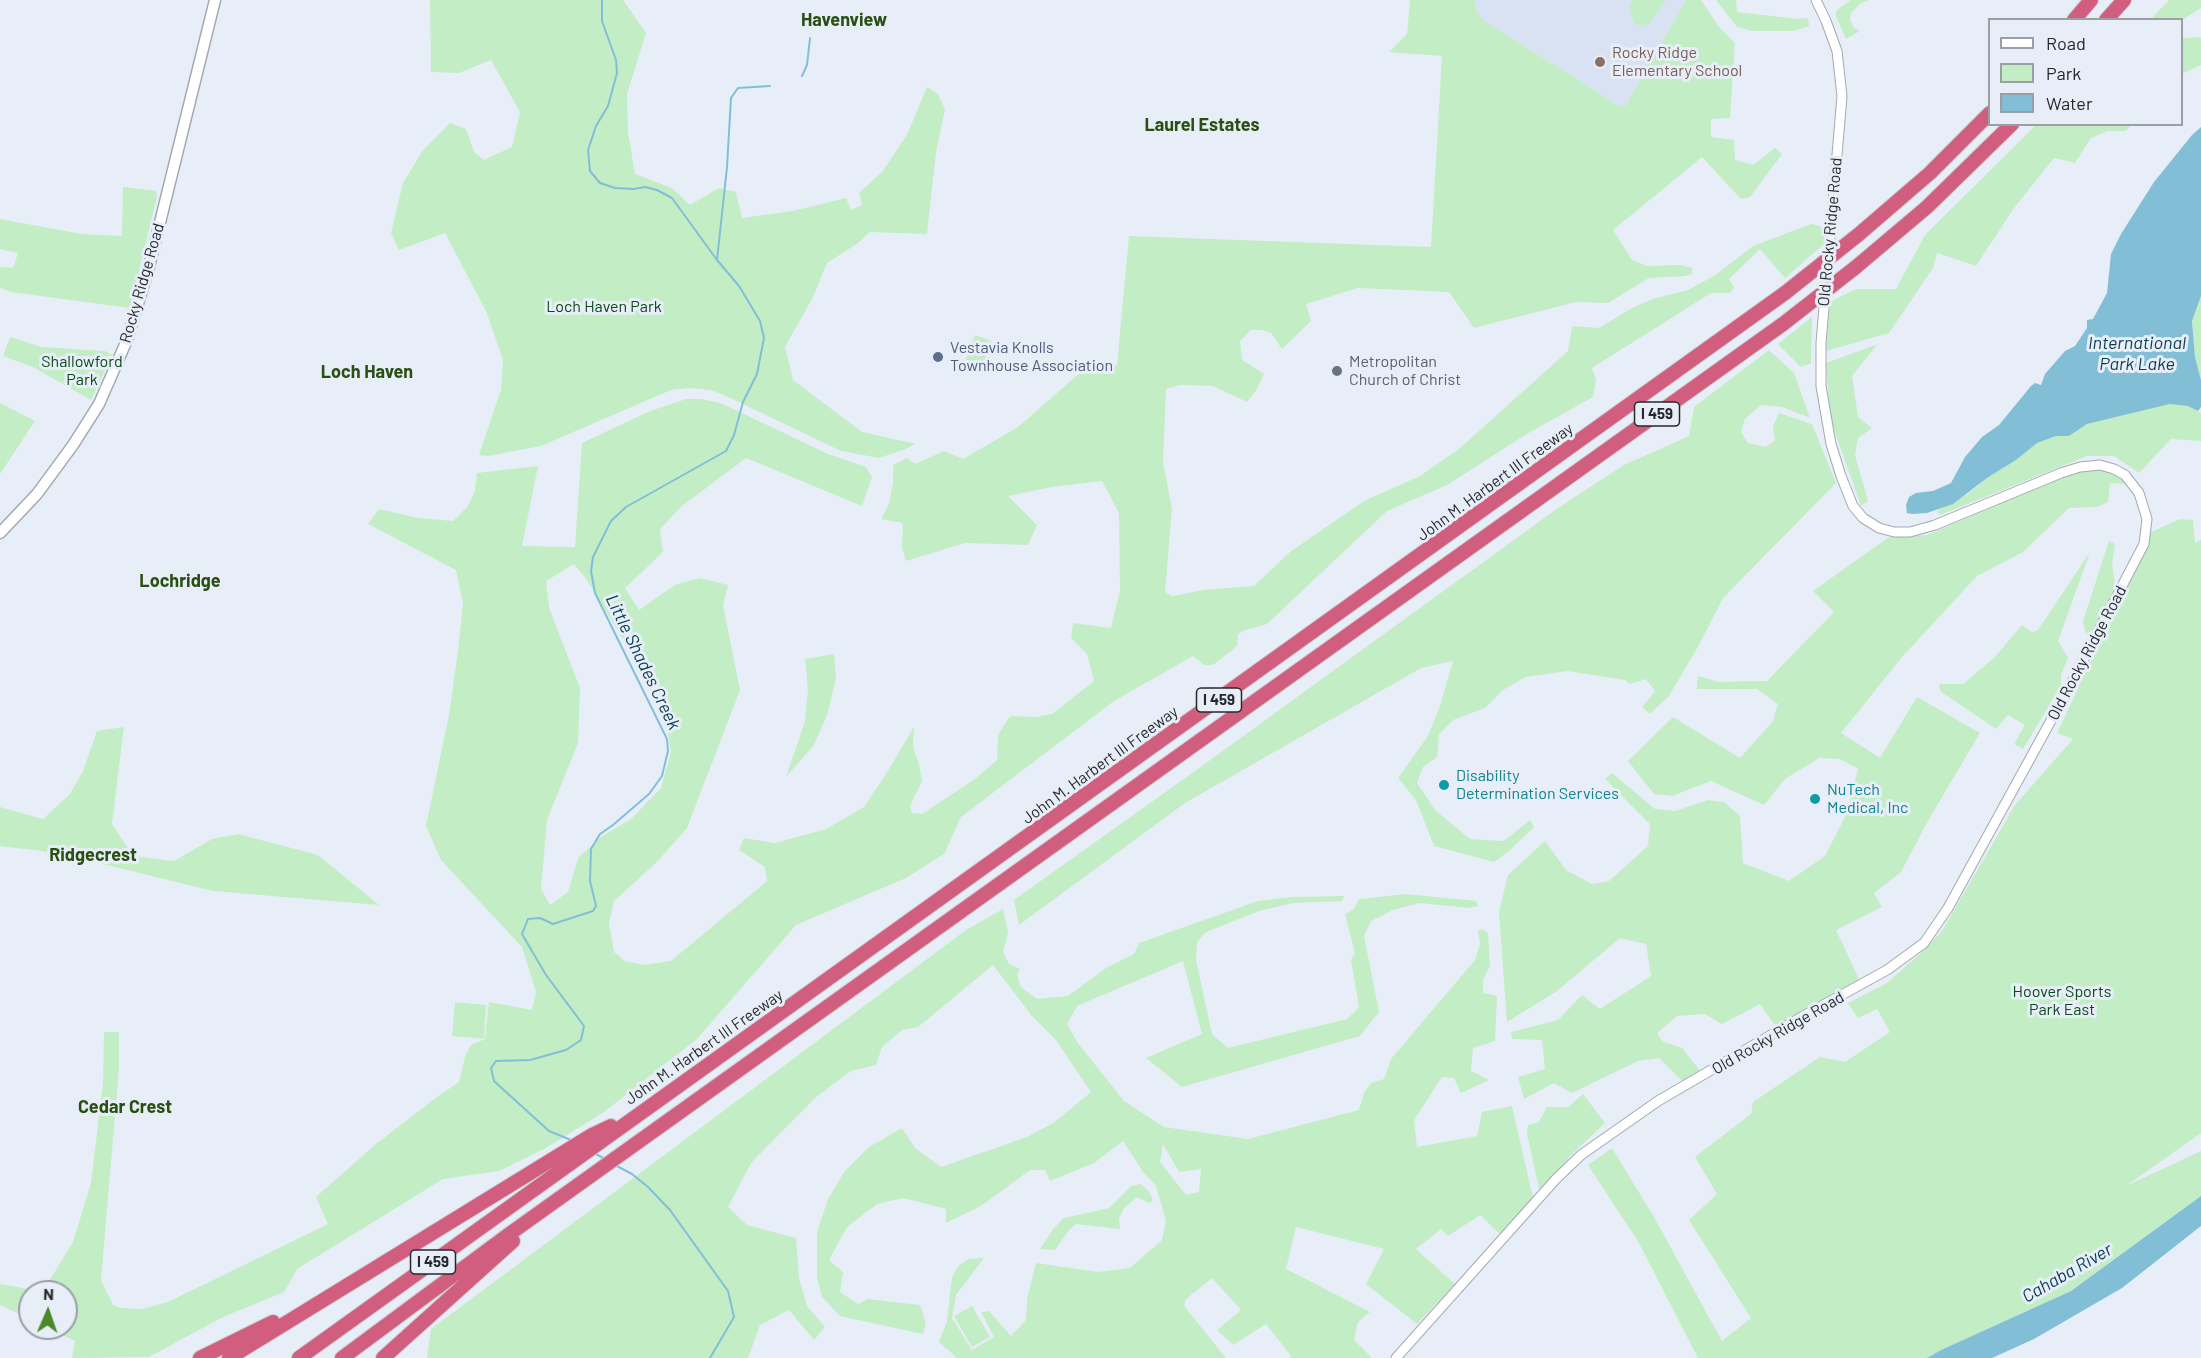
<!DOCTYPE html>
<style>
body{margin:0}
#map{position:relative;width:2201px;height:1358px;overflow:hidden;background:#e8eef8;font-family:Barlow,sans-serif}
canvas{display:block}
.legend{position:absolute;left:1988px;top:18px;width:195px;height:108px;box-sizing:border-box;background:#e8eef8;border:2px solid #9a9fa6;margin:0;padding:8px 10px;list-style:none;font-size:18px;color:#26282c}
.legend li{display:flex;align-items:center;gap:12px;height:30px}
.legend b{width:30px;border:2px solid #9a9fa6}
.north{position:absolute;left:18px;top:1280px;width:60px;height:60px;box-sizing:border-box;background:#e8eef8;border:2px solid #9a9fa6;border-radius:50%;rotate:2deg;font-size:16px;font-weight:700;line-height:24px;text-align:center;color:#26282c}
.north::after{content:'';display:block;margin:auto;width:21px;height:27px;background:#4b8827;clip-path:polygon(50% 0,100% 100%,50% 72%,0 100%)}
</style>
<div id="map">
<canvas width="2201" height="1358"></canvas>
<ul class="legend">
<li><b style="height:8px;background:#fff"></b>Road</li>
<li><b style="height:16px;background:#c3edc5"></b>Park</li>
<li><b style="height:16px;background:#83bed7"></b>Water</li>
</ul>
<div class="north">N</div>
</div>
<script>
const context = document.querySelector('canvas').getContext('2d');
context.lineJoin = 'round';
function fill(path, color) { context.fillStyle = color; context.fill(path, 'evenodd'); }
const shape = rows => new Path2D(rows.map(r => 'M' + r).join(''));
function strokePath(path, color, width, dash) { context.strokeStyle = color; context.lineWidth = width; context.lineCap = dash ? 'butt' : 'round'; context.setLineDash(dash || []); context.stroke(path); }
function label(font, color, halo, rows, align = 'center') {
  context.font = font + ' Barlow,sans-serif'; context.lineWidth = 6; context.setLineDash([]); context.textBaseline = 'middle'; context.strokeStyle = halo; context.fillStyle = color; for (const [text, x, y, turn = 0] of rows) {
    context.save(); context.translate(x, y); context.rotate((+turn || 0) * Math.PI / 180); context.textAlign = isNaN(turn) ? turn : align; if (halo) context.strokeText(text, 0, 0); context.fillText(text, 0, 0); context.restore();
  }
}
const built = shape([
 [1476,0,1686,0,1626,105,1621,107,1483,20,1475,8]
]);
const green = shape([
 [430,0,623,0,646,33,627,94,628,132,635,174,672,188,690,205,719,188,736,192,742,218,793,211,846,198,851,210,862,205,859,193,882,172,907,135,927,87,938,94,945,109,936,152,927,234,870,232,858,243,827,263,813,297,785,347,793,380,862,432,916,444,903,450,879,458,841,451,726,396,711,390,689,388,671,390,541,446,488,456,479,455,501,390,503,360,486,311,445,233,399,250,391,233,403,183,423,150,450,123,466,129,474,152,484,160,512,147,520,112,491,60,459,73,431,72],
 [1410,0,1476,0,1475,8,1483,20,1621,107,1626,105,1686,0,1701,0,1719,27,1735,43,1730,118,1711,119,1711,137,1734,140,1735,160,1753,165,1775,148,1782,154,1750,197,1741,199,1702,157,1613,230,1632,260,1647,266,1681,265,1692,268,1692,274,1685,276,1649,278,1608,303,1576,302,1474,328,1449,292,1358,288,1306,304,1311,321,1282,349,1271,333,1261,330,1251,330,1240,341,1242,360,1264,374,1257,389,1247,402,1213,386,1180,385,1166,389,1163,462,1172,509,1165,592,1172,596,1203,590,1254,586,1290,552,1364,501,1420,476,1459,449,1568,351,1572,326,1599,328,1632,308,1653,299,1688,290,1714,276,1753,246,1811,224,1820,226,1824,232,1825,243,1785,278,1760,249,1729,279,1734,288,1729,293,1711,293,1592,368,1596,379,1593,397,1525,435,1447,485,1387,511,1267,624,1246,630,1238,634,1237,646,1213,665,1204,665,1193,656,1114,701,961,817,944,854,906,878,796,925,697,1039,604,1112,544,1149,499,1171,443,1179,297,1269,284,1292,223,1317,149,1357,72,1358,75,1341,48,1328,66,1328,66,1292,30,1292,30,1319,0,1305,0,1284,34,1290,48,1283,73,1242,91,1183,103,1083,104,1032,119,1032,119,1068,101,1280,113,1305,121,1308,143,1309,168,1302,328,1224,316,1197,376,1144,437,1097,459,1082,465,1057,471,1045,485,1039,489,1002,532,1010,536,992,522,947,441,860,426,826,449,715,458,651,463,603,456,570,368,524,379,509,418,518,453,521,468,506,475,491,477,473,538,466,522,546,575,547,582,443,650,411,686,399,701,399,721,403,828,454,866,467,872,477,862,506,746,458,682,506,660,529,663,552,625,588,639,610,675,585,700,578,728,585,723,605,740,690,687,828,657,862,614,901,609,923,614,952,625,961,643,965,671,961,767,881,765,867,739,850,744,838,775,843,826,829,864,807,886,774,914,727,913,747,919,764,922,781,910,806,912,813,922,814,975,779,997,760,998,735,1010,716,1036,717,1052,714,1094,681,1087,654,1071,638,1073,623,1111,628,1120,590,1119,513,1102,481,1052,487,1008,496,1037,525,1028,545,965,543,906,561,902,547,903,523,881,519,889,504,893,483,893,465,907,458,915,464,944,451,963,459,1018,427,1082,371,1117,365,1129,236,1431,247,1442,56,1389,52,1407,34],
 [574,564,587,580,637,663,666,721,671,752,661,788,631,819,601,837,578,858,568,892,550,905,541,889,547,820,578,743,580,688,549,608,546,581],
 [1633,0,1666,0,1650,23,1640,26,1634,23,1629,8],
 [1716,0,1736,0,1737,12,1798,19,1808,18,1809,26,1794,31,1753,31,1737,27],
 [1851,0,1869,0,1860,4,1851,13,1850,20,1854,28,1860,31,1846,39,1835,14,1838,9],
 [2169,0,2201,0,2201,8,2182,20,2151,19],
 [2197,37,2201,38,2201,65,2182,74,2182,38],
 [2036,125,2131,125,2126,131,2108,131,2091,138,2075,163,2054,158,2014,208,1976,266,1937,253,1933,268,1889,333,1826,351,1830,302,1856,289,1896,289,1925,235],
 [123,187,152,190,156,191,157,197,130,308,11,292,0,288,0,267,13,268,18,253,0,249,0,219,82,234,122,236],
 [2201,296,2201,380,2195,357,2192,321],
 [1812,317,1811,363,1801,367,1778,344],
 [975,335,992,341,981,370,964,364],
 [10,337,42,347,105,351,112,355,91,400,33,367,3,356],
 [1878,344,1852,376,1858,417,1872,428,1858,438,1855,455,1868,501,1861,506,1830,418,1826,363],
 [1769,350,1794,373,1810,418,1782,407,1761,405,1745,419,1741,432,1748,443,1766,447,1775,440,1773,426,1779,413,1812,424,1836,483,1723,598,1699,645,1669,696,1650,714,1642,707,1655,691,1646,679,1630,684,1625,680,1567,671,1526,677,1503,690,1485,708,1453,720,1439,734,1437,757,1423,767,1417,783,1435,810,1470,839,1504,841,1530,820,1534,827,1509,851,1494,862,1434,846,1416,800,1398,778,1428,736,1440,706,1453,661,1421,668,1185,803,1019,925,1014,900,1188,776,1558,508,1624,465,1689,436,1694,407],
 [0,403,35,421,0,474],
 [2170,404,2189,406,2201,413,2201,441,2171,439,2139,473,2114,456,2087,456,1940,515,1937,511,1968,494,1987,478,2016,460,2037,443,2056,436,2069,436,2087,424],
 [2091,469,2107,470,2129,484,2110,483,2108,502,2097,507,2069,508,2023,552,1977,576,1902,657,1841,733,1880,758,1917,697,1980,733,1929,819,1901,872,1874,893,1882,907,1836,930,1859,979,1776,1027,1760,1004,1722,1024,1705,1014,1677,1016,1657,1033,1662,1041,1682,1048,1701,1072,1683,1082,1659,1058,1638,1061,1572,1093,1554,1083,1524,1099,1518,1077,1545,1069,1542,1040,1512,1039,1511,1032,1558,1020,1582,995,1600,1009,1651,976,1646,944,1620,938,1557,991,1507,1022,1499,912,1508,875,1545,841,1566,870,1592,884,1609,881,1648,846,1650,824,1605,779,1612,773,1655,809,1675,811,1708,800,1724,802,1740,816,1743,863,1789,881,1825,856,1846,815,1858,769,1840,759,1819,758,1785,779,1764,805,1711,781,1672,796,1654,794,1628,761,1673,717,1740,758,1773,721,1778,704,1757,689,1697,689,1698,676,1718,682,1767,681,1834,612,1813,591,1889,537,1927,535,2056,480],
 [2180,519,2193,520,2195,543,2201,540,2201,1133,2126,1186,2201,1151,2201,1196,2071,1291,1941,1350,1927,1358,1698,1358,1639,1243,1588,1165,1612,1148,1654,1217,1722,1341,1751,1318,1689,1220,1717,1194,1695,1157,1751,1114,1753,1102,1820,1057,1845,1062,1890,1032,1877,1009,1858,1018,1848,1003,1887,983,1922,952,1942,931,2015,805,2073,739,2057,733,2151,532],
 [2109,541,2115,544,2112,565,2116,588,2090,636,2086,635,2083,621],
 [2090,552,2058,641,2068,658,2061,675,2061,686,2023,749,2014,744,2025,725,2008,715,1996,729,1940,691,1939,684,1963,684,1994,658,2022,625,2032,632,2038,630],
 [834,654,836,678,827,715,814,745,786,777,805,721,808,690,805,659],
 [124,727,112,824,133,856,174,861,212,839,238,834,318,855,379,905,213,891,58,853,0,846,0,807,43,819,70,794,83,771,97,731],
 [1406,894,1476,901,1478,906,1468,908,1419,903,1393,910,1371,921,1364,936,1379,1012,1360,1036,1182,1087,1146,1058,1202,1034,1183,961,1077,1006,1067,1024,1077,1042,1124,1101,1164,1127,1248,1139,1359,1110,1364,1093,1371,1083,1384,1079,1391,1059,1475,960,1480,944,1478,930,1482,929,1488,933,1490,966,1483,980,1483,993,1497,996,1495,1041,1473,1048,1471,1071,1489,1080,1461,1093,1454,1078,1442,1077,1414,1120,1417,1147,1477,1136,1482,1112,1512,1106,1533,1198,1500,1234,1480,1215,1448,1236,1441,1229,1416,1249,1455,1284,1417,1324,1366,1284,1384,1249,1296,1227,1286,1269,1370,1312,1358,1322,1354,1340,1372,1358,1289,1358,1291,1356,1266,1324,1233,1345,1217,1330,1241,1310,1212,1278,1186,1299,1184,1306,1226,1358,957,1358,939,1342,947,1321,952,1277,958,1266,969,1259,984,1258,956,1295,952,1318,972,1350,994,1337,981,1312,989,1311,1011,1336,1026,1320,1027,1299,1036,1263,1098,1272,1130,1268,1162,1240,1166,1221,1156,1186,1143,1172,1123,1141,1094,1163,1050,1181,1045,1170,1030,1170,981,1206,946,1223,946,1209,903,1198,877,1204,847,1227,829,1260,843,1272,840,1292,858,1304,868,1299,920,1305,926,1323,923,1334,840,1316,822,1297,817,1278,817,1232,828,1199,845,1171,869,1147,902,1128,915,1148,941,1167,1027,1137,1055,1122,1091,1092,1056,1040,1032,1016,993,965,918,1027,902,1030,882,1047,876,1065,851,1071,816,1097,751,1163,728,1207,747,1225,796,1238,799,1278,807,1306,825,1327,814,1340,789,1310,760,1325,748,1358,427,1358,431,1329,966,930,1003,909,1008,933,1003,952,1009,964,1020,969,1017,975,1021,987,1037,999,1068,996,1106,968,1134,954,1139,943,1258,901,1292,897,1344,896,1342,901,1293,903,1259,911,1206,932,1197,942,1196,960,1212,1034,1228,1048,1347,1019,1359,1007,1351,960,1355,954,1345,914,1353,910,1359,899],
 [1163,1144,1179,1172,1201,1169,1199,1192,1186,1195,1160,1162],
 [455,1002,486,1005,484,1039,452,1036],
 [1583,1094,1605,1123,1570,1156,1540,1193,1527,1134,1528,1125,1539,1122,1547,1107,1568,1107],
 [1141,1184,1150,1193,1153,1201,1149,1203,1137,1197,1124,1208,1119,1219,1120,1229,1076,1224,1069,1230,1055,1250,1040,1249,1054,1228,1064,1218,1109,1208,1131,1186],
 [972,1306,990,1337,972,1347,954,1316]
]);
const water = shape([
 [2201,127,2201,296,2192,321,2195,357,2201,380,2201,407,2198,411,2188,406,2170,404,2087,424,2069,436,2056,436,2037,443,2016,460,1987,478,1953,504,1927,513,1912,514,1907,513,1906,505,1909,497,1916,493,1933,491,1951,483,1965,457,1982,437,1999,425,2031,386,2035,383,2041,385,2045,374,2065,351,2075,346,2087,328,2087,320,2093,319,2107,293,2111,254,2121,234,2154,182,2192,135],
 [2201,1196,2201,1226,2122,1288,2034,1339,1992,1358,1927,1358,1941,1350,2071,1291]
]);
const stream = shape([
 [802,76,807,65,810,38],
 [717,260,727,167,731,98,738,88,770,86],
 [571,1140,549,1131,494,1081,491,1068,496,1061,530,1060,566,1050,581,1040,584,1026,546,975,522,934,528,919,540,918,553,924,593,911,596,906,590,881,591,849,600,834,613,825,649,794,662,776,668,751,667,739,595,593,591,571,593,557,611,521,626,507,726,451,734,435,743,402,757,374,764,338,760,321,739,286,717,260,672,198,657,190,645,187,634,189,615,188,600,183,590,171,588,150,596,126,608,106,617,73,616,60,602,21,602,0],
 [594,1153,605,1159],
 [615,1165,632,1174,648,1187,670,1210,728,1291,734,1317,710,1358]
]);
const tertiary = shape([
 [1396,1358,1556,1179,1581,1155,1658,1101,1807,1014,1887,970,1924,943,1948,908,2065,695,2144,544,2147,519,2139,493,2125,475,2114,469,2100,465,2080,467,2061,473,1935,525,1910,532,1894,532,1879,528,1863,518,1853,506,1841,476,1831,444,1821,386,1821,343,1842,96,1837,51,1826,21,1816,0]
]);
const secondary = shape([
 [0,533,37,494,73,445,99,404,127,340,149,267,215,0]
]);
const motorway = shape([
 [2074,20,2091,0],
 [2106,20,2124,0],
 [1858,235,1930,173,1990,113],
 [1856,267,1927,207,2012,124],
 [200,1358,273,1322],
 [229,1358,592,1135,611,1126],
 [299,1358,1785,293],
 [342,1358,508,1235,1783,324],
 [383,1358,513,1241]
]);
const motorwayBridge = shape([
 [1785,293,1858,235],
 [1783,324,1856,267]
]);
const markers = [
 [1600,62,6,"#8d6e63"],
 [938,357,6,"#5c6f8a"],
 [1337,371,6,"#6b7280"],
 [1444,785,6,"#0f9aa8"],
 [1815,799,6,"#0f9aa8"]
];
const shields = [
 [1657,414,45],
 [1219,700,45],
 [433,1262,45]
];
const shieldNames = [
 ["I 459",1657,414],
 ["I 459",1219,700],
 ["I 459",433,1262]
];
const educationNames = [
 ["Rocky Ridge",1612,53],
 ["Elementary School",1612,71]
];
const streetNames = [
 ["Old Rocky Ridge Road",1830,232,-85],
 ["Rocky Ridge Road",142,283,-74],
 ["John M. Harbert III Freeway",1495,482,-36],
 ["Old Rocky Ridge Road",2087,653,-62],
 ["John M. Harbert III Freeway",1100,765,-36],
 ["Old Rocky Ridge Road",1778,1033,-30],
 ["John M. Harbert III Freeway",704,1047,-35]
];
const parkNames = [
 ["Loch Haven Park",604,307],
 ["Shallowford",82,362],
 ["Park",82,380],
 ["Hoover Sports",2062,992],
 ["Park East",2062,1010]
];
const serviceNames = [
 ["Vestavia Knolls",950,348],
 ["Townhouse Association",950,366]
];
const worshipNames = [
 ["Metropolitan",1349,362],
 ["Church of Christ",1349,380]
];
const cultureNames = [
 ["Disability",1456,776],
 ["Determination Services",1456,794],
 ["NuTech",1827,790],
 ["Medical, Inc",1827,808]
];
const neighbourhoodNames = [
 ["Havenview",844,20],
 ["Laurel Estates",1202,125],
 ["Loch Haven",367,372],
 ["Lochridge",180,581],
 ["Ridgecrest",93,855],
 ["Cedar Crest",125,1107]
];
const waterNames = [
 ["International",2137,343],
 ["Park Lake",2137,364],
 ["Little Shades Creek",643,662,64],
 ["Cahaba River",2067,1273,-30]
];
fill(built, '#d8e2f3');
fill(green, '#c3edc5');
fill(water, '#83bed7');
strokePath(stream, '#83bed7', 2);
strokePath(tertiary, '#a3a9b2', 11);
strokePath(secondary, '#a3a9b2', 13);
strokePath(motorway, '#cbcbcc', 16);
strokePath(tertiary, '#fff', 9);
strokePath(secondary, '#fff', 10);
strokePath(motorway, '#d25e7f', 14);
strokePath(motorwayBridge, '#cbcbcc', 16, []);
strokePath(motorwayBridge, '#d25e7f', 14);
for (const [x, y, r, color] of markers) { const dot = new Path2D(); dot.arc(x, y, r, 0, 2 * Math.PI); context.fillStyle = color; context.fill(dot); strokePath(dot, '#e8eef8', 2); }
for (const [x, y, w] of shields) { const box = new Path2D(); box.roundRect(x - w / 2, y - 12, w, 24, 4.5); context.fillStyle = '#e8eef8'; context.fill(box); strokePath(box, '#26282c', 1.5); }
label('bold 15px', '#26282c', null, shieldNames);
label('16px', '#785e54', '#e8eef8', educationNames, 'left');
label('16px', '#26282c', '#e8eef8', streetNames);
label('16px', '#0b4a19', '#e8eef8', parkNames);
label('16px', '#4e5e75', '#e8eef8', serviceNames, 'left');
label('16px', '#5b616d', '#e8eef8', worshipNames, 'left');
label('16px', '#0d838f', '#e8eef8', cultureNames, 'left');
label('bold 18px', '#295012', '#e8eef8', neighbourhoodNames);
label('italic 18px', '#093e50', '#e8eef8', waterNames);
</script>
